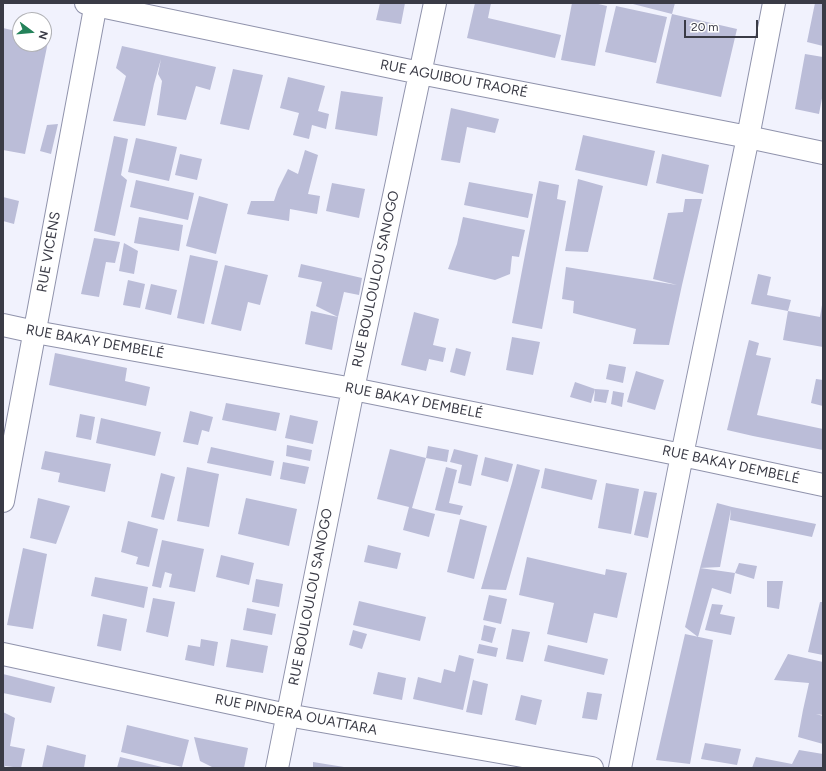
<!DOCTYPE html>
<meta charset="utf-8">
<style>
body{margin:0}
#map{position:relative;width:826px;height:771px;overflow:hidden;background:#f1f2fd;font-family:Figtree,sans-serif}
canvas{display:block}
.frame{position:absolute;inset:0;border:4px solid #3a3b46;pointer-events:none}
.north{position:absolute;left:12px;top:12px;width:40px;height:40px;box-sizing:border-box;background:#fff;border:1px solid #b0b1b5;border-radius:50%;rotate:106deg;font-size:11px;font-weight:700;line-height:16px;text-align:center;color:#3a3b46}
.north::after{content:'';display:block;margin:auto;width:14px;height:18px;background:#24825a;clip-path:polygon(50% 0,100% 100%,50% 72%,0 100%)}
.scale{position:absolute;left:684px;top:20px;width:74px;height:18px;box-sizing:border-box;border:2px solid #3a3b46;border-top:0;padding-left:5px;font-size:12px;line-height:14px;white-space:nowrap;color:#3a3b46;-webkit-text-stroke:3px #fff;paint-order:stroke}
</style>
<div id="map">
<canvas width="826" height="771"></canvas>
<div class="frame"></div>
<div class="north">N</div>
<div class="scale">20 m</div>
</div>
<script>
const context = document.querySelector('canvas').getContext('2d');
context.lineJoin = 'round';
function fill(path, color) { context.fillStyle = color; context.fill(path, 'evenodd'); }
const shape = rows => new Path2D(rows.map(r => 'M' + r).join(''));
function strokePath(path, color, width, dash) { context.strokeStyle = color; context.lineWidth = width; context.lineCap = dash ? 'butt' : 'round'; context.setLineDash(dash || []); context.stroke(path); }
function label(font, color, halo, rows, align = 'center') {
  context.font = font + ' Figtree,sans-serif'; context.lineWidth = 3; context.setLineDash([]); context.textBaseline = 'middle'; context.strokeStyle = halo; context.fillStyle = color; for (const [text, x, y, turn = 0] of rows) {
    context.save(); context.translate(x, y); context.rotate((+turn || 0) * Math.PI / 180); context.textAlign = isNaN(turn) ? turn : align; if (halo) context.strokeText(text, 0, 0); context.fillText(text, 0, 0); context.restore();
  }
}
const building = shape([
 [380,3,405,3,401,24,376,20],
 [475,3,491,3,488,18,561,35,555,58,467,38],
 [572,3,594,3,607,6,595,66,561,60],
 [629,3,675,3,672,14],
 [815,3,823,3,823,46,807,42],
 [616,6,667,17,656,63,605,52],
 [672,14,737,29,721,97,656,83],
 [3,28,20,32,20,44,44,44,44,36,49,37,25,154,3,150],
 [122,46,216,67,210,90,196,86,186,120,157,115,162,81,158,74,161,59,154,84,145,126,113,121,126,76,116,68],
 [805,54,823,57,823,93,819,114,795,109],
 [233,69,263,75,249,130,220,124],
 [288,77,325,86,318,111,329,114,326,129,312,125,309,139,293,135,299,113,280,108],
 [341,91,383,97,377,136,335,129],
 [451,108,499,119,495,133,467,127,460,163,441,160],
 [58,124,51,154,40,151,47,125],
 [583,135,655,151,647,186,575,170],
 [114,136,128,139,121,175,127,180,115,236,94,231],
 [136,138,177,147,169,181,128,172],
 [305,150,318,155,308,194,320,196,317,214,290,209,289,221,247,214,251,201,274,201,278,189,288,169,298,174],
 [180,154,202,159,197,180,175,175],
 [662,154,709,165,703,194,656,183],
 [578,179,603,186,588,252,565,251],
 [136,180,194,193,188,220,130,207],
 [539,181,559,185,557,199,566,201,542,329,512,323],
 [469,182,533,194,528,218,464,205],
 [332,183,365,189,359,218,326,211],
 [199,196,228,204,216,254,186,246],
 [3,197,19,201,14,224,3,221],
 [685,199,702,199,682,285,669,345,633,344,636,329,573,313,574,301,562,299,566,267,677,285,653,279,668,213,683,212],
 [139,217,183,225,179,251,134,243],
 [463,217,525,230,519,257,512,256,510,274,495,280,448,269,457,244],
 [94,238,120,242,115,263,106,262,99,297,81,294],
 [124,243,138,251,134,274,119,271],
 [190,255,218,261,204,324,177,318],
 [301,264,362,278,359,295,344,292,338,317,316,306,322,282,298,277],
 [225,265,268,275,260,305,248,302,241,331,211,324],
 [758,274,771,277,767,295,791,300,788,311,751,304],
 [128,280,145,284,140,308,123,305],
 [151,284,177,290,171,315,145,309],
 [822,305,823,347,783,340,788,311,820,317],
 [311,311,338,317,332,350,305,344],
 [414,312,439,319,433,345,446,348,443,362,429,359,426,371,401,365],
 [512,337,540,342,533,375,506,370],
 [749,340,759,343,756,355,771,358,757,415,823,429,823,450,753,436,727,430],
 [456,348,471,352,465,376,450,372],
 [55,353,127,368,125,381,150,387,146,406,49,385],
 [609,364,626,367,623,383,606,379],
 [636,371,664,380,655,410,627,402],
 [816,379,823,380,823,406,811,403],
 [575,382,595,389,591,403,570,397],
 [595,389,609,390,606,403,594,401],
 [613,391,624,393,622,407,611,404],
 [226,403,280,413,276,431,222,420],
 [190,411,213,417,209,432,202,430,198,445,183,442],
 [80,414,95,417,91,440,76,437],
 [290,415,318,421,313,444,285,438],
 [101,418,161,432,155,456,96,443],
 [287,445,312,450,310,461,286,456],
 [428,446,449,450,447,462,426,458],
 [211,447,274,461,271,476,207,463],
 [390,449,426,458,412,508,435,514,429,537,403,530,409,507,377,499],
 [454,449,478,455,471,486,458,483,462,465,450,462],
 [45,451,111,464,105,492,58,482,60,473,41,469],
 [485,457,513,464,508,482,481,475],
 [283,462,309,467,305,484,280,479],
 [517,464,540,470,506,590,481,589,512,483],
 [187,467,219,474,209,527,177,521],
 [446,467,457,470,449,503,463,506,460,515,435,510],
 [545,468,597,480,592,500,541,488],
 [161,473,175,477,164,520,151,517],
 [606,483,639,489,631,534,598,528],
 [644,491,657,493,648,538,634,535],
 [38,498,70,506,56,544,30,538],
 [246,498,297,509,289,546,238,534],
 [717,503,732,507,816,524,812,537,730,520,731,509,720,567,700,568],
 [460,519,487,526,474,579,447,572],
 [128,521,158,529,149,567,136,564,138,557,121,552],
 [162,540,204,549,195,592,169,587,172,574,165,572,161,588,152,586],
 [368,545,401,553,397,569,364,562],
 [23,548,47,554,33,629,7,625],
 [221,555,254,563,249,585,216,577],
 [527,557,605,575,606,569,627,573,617,618,594,613,587,643,547,634,554,603,519,595],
 [739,563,757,566,754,579,735,573],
 [700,568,735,573,731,594,712,588,698,637,685,627],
 [95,577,148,587,144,608,91,596],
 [256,579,283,584,279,607,252,602],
 [767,581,783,581,779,609,767,607],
 [489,595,507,599,501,624,483,620],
 [153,598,175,602,168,637,146,632],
 [359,601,426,617,420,641,353,625],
 [820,602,823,602,823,655,808,652],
 [712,604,723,605,720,614,735,617,731,635,705,630],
 [247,608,276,614,272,635,243,630],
 [103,614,127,619,121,651,97,646],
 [484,625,496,628,492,643,481,640],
 [512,629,530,632,523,662,506,659],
 [353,630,367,634,362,649,349,645],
 [685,634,713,640,690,764,656,760],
 [201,639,218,642,214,666,185,660,188,645,200,647],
 [231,639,268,646,263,673,226,667],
 [479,644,498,648,496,657,477,653],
 [548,645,608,659,604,675,544,661],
 [788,654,823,662,823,715,816,714,823,716,823,744,798,737,803,710,809,683,774,680],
 [459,655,474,659,463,710,413,699,418,677,441,683,444,669,455,672],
 [378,672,406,678,402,700,373,694],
 [3,674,55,687,51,703,3,693],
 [473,680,488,684,482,715,466,712],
 [587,692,602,694,597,720,582,718],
 [521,695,542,700,536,725,515,720],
 [3,712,15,718,10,746,25,749,21,768,5,766,5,768,3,768],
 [127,725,189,740,182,767,121,752],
 [194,737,248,748,244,768,214,768,200,761],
 [705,743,741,749,737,765,701,759],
 [47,745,86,755,84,768,42,768],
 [799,750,823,754,823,768,752,768,756,757,792,764],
 [120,757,162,767,161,768,117,768],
 [313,762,344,767,343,768,313,768]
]);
const minor = shape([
 [86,3,420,73,748,137,823,153],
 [3,325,35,332,353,389,682,455,823,485],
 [3,654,287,715,592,768],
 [277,768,353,389,435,3],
 [620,768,682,455,748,137,774,3]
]);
const tertiary = shape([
 [3,501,96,3]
]);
const streetNames = [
 ["RUE AGUIBOU TRAORÉ",454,79,11],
 ["RUE VICENS",49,252,-80],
 ["RUE BOULOULOU SANOGO",376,279,-78],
 ["RUE BAKAY DEMBELÉ",95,342,10],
 ["RUE BAKAY DEMBELÉ",414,401,11],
 ["RUE BAKAY DEMBELÉ",731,465,12],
 ["RUE BOULOULOU SANOGO",311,597,-79],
 ["RUE PINDERA OUATTARA",296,715,11]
];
fill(building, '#bbbdd8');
strokePath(minor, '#9093ac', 24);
strokePath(tertiary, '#9093ac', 24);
strokePath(minor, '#fff', 22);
strokePath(tertiary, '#fff', 22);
label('14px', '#3a3b46', '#fff', streetNames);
</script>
